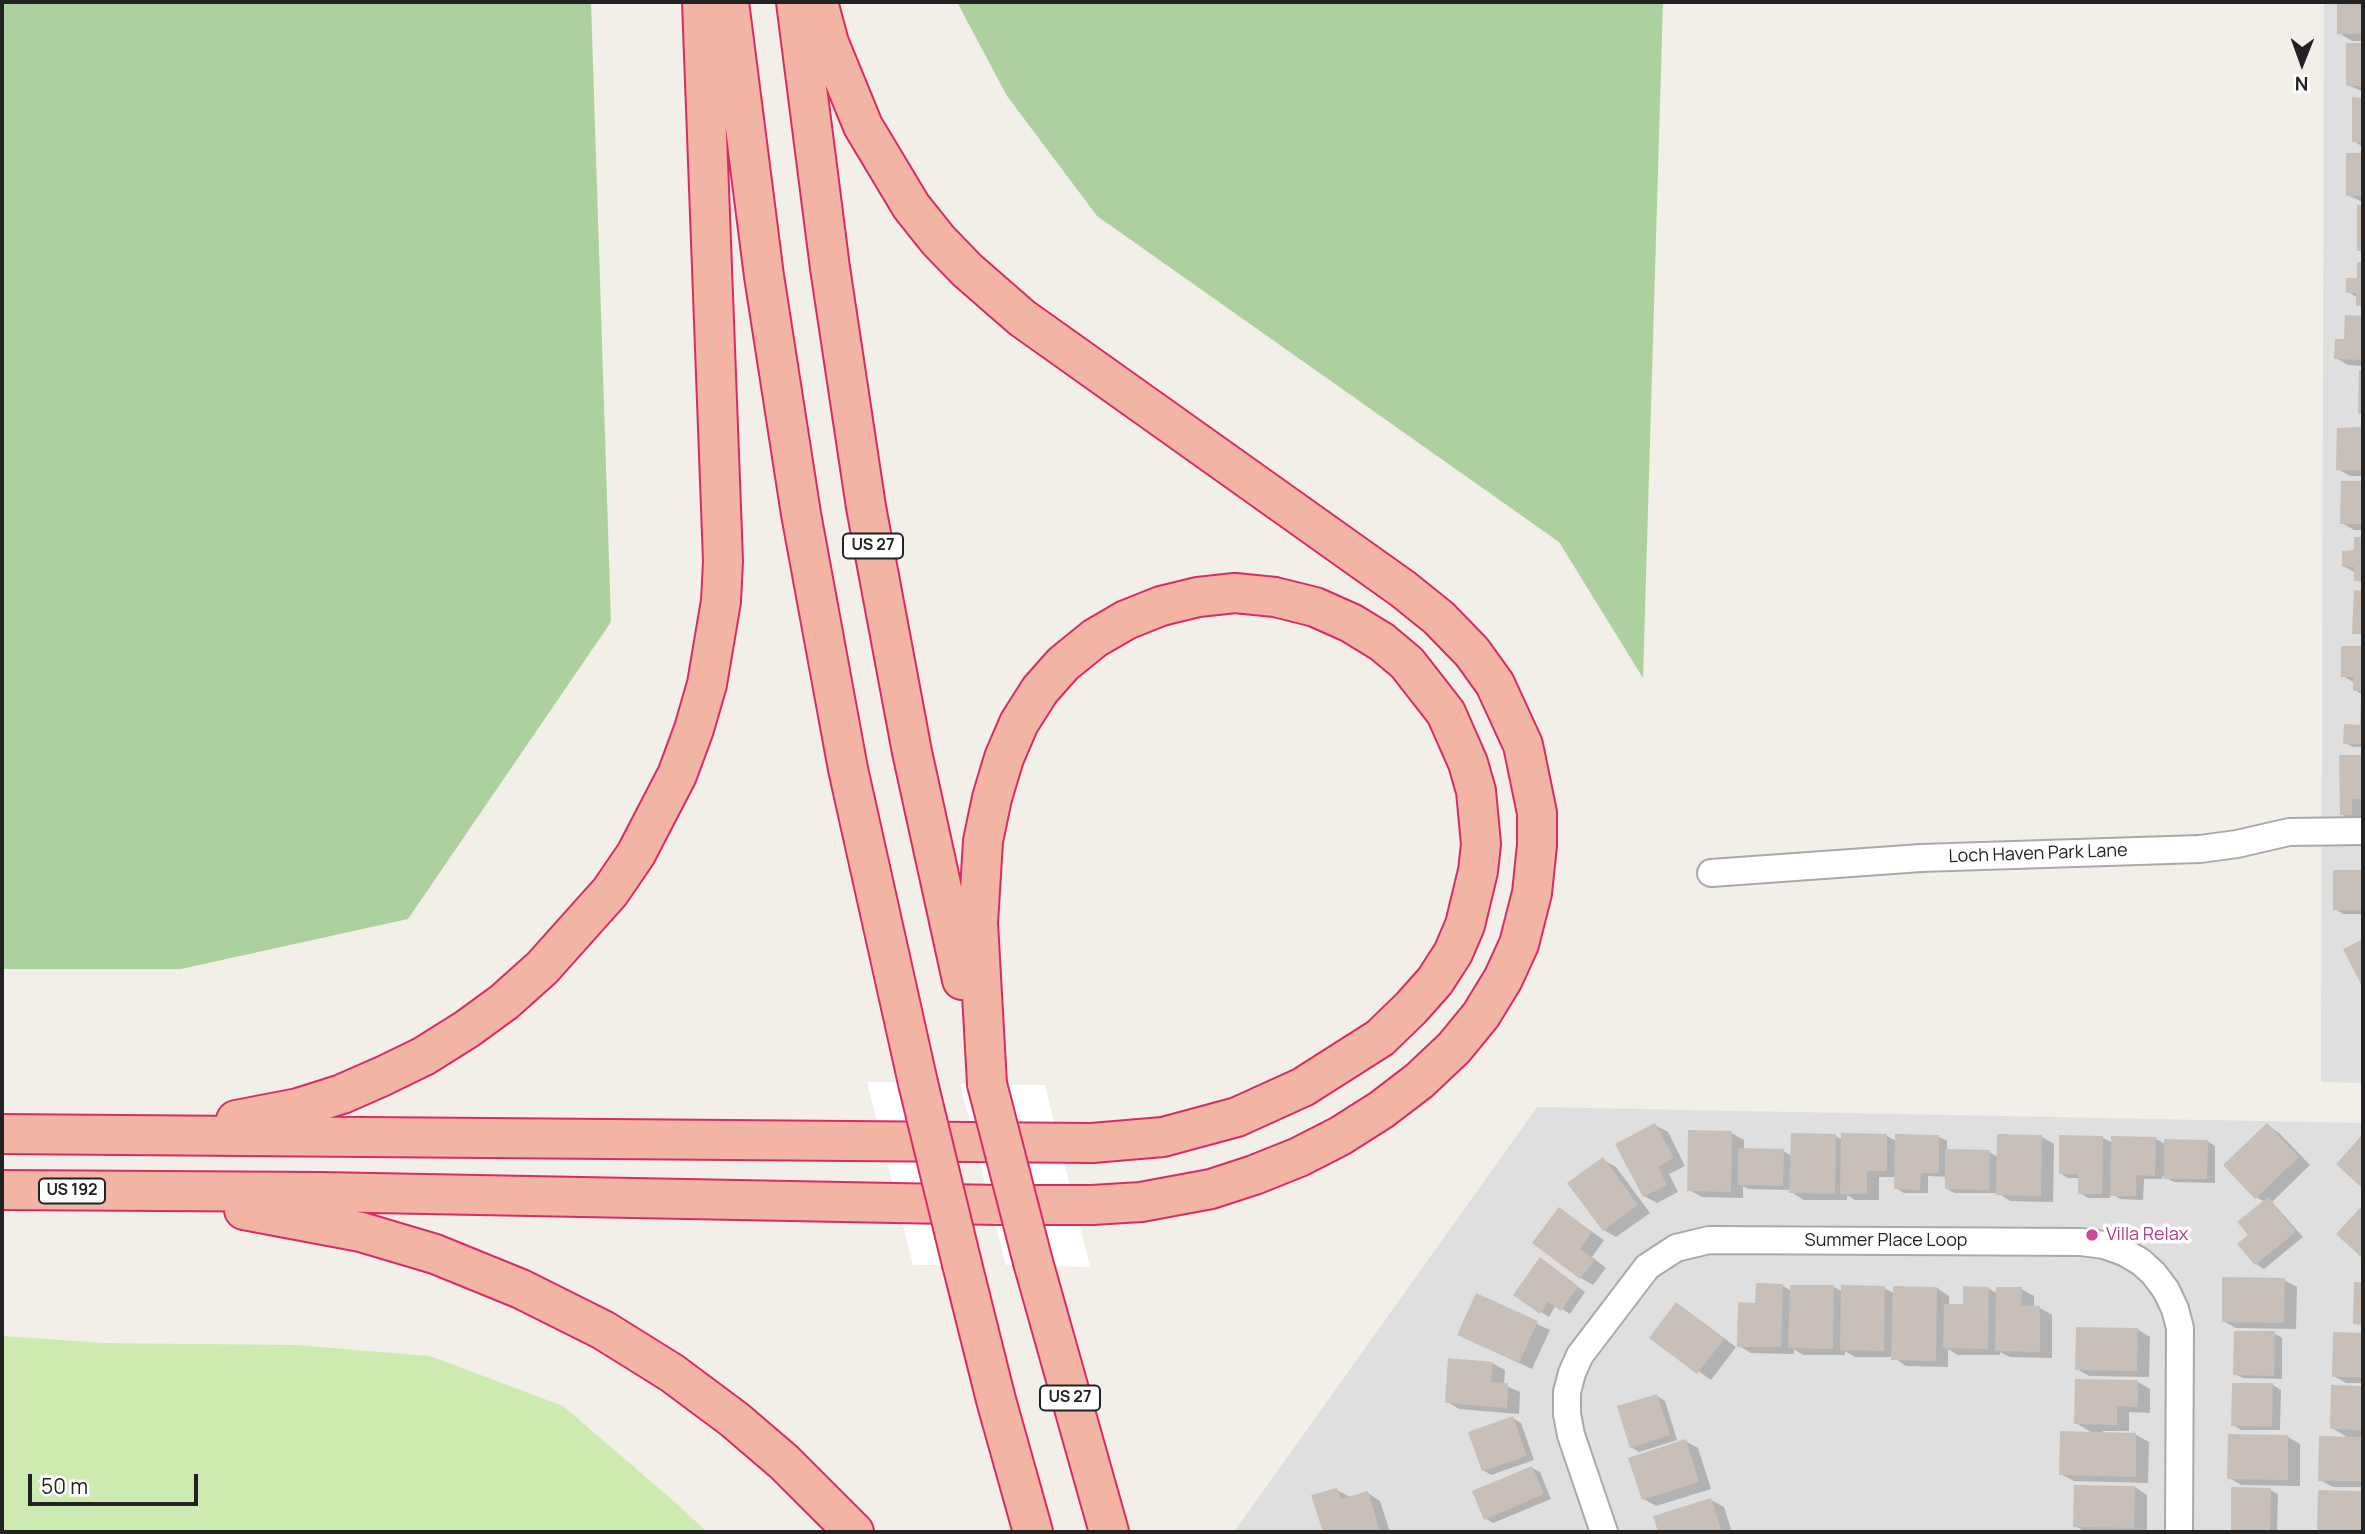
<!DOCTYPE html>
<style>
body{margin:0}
#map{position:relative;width:2365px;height:1534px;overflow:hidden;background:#f2efe9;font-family:Manrope,sans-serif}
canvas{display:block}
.frame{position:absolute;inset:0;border:4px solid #222;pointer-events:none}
.north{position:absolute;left:2267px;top:28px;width:70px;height:70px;-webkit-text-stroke:5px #fff;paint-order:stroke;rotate:181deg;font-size:19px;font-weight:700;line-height:28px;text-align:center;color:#222}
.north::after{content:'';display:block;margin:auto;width:24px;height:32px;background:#222;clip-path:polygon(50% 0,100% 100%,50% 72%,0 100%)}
.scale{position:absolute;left:28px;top:1474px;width:170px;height:32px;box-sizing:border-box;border:4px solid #222;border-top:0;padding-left:9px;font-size:21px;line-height:24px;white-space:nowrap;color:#222;-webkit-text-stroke:5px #fff;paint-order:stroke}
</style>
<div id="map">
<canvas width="2365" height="1534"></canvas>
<div class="frame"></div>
<div class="north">N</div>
<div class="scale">50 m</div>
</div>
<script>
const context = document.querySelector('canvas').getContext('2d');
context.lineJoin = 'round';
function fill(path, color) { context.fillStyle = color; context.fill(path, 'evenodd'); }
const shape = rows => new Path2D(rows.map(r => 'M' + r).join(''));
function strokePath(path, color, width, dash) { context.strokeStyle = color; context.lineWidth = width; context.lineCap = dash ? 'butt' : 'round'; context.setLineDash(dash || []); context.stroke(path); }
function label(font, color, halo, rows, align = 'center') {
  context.font = font + ' Manrope,sans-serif'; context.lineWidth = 7; context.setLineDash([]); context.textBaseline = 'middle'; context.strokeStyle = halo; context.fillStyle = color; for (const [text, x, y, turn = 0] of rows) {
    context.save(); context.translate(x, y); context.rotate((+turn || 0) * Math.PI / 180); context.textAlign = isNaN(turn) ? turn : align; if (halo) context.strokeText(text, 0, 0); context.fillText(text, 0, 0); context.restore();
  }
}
const residential = shape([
 [2324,2,2363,2,2363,1083,2321,1082],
 [1537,1107,2363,1123,2363,1532,1234,1532]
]);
const grass = shape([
 [2,1336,105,1343,296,1345,430,1356,563,1406,676,1503,707,1532,2,1532]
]);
const forest = shape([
 [2,2,591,2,611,622,408,919,181,969,2,969],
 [957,2,1663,2,1643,678,1559,542,1097,216,1007,96]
]);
const pier = shape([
 [867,1082,934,1083,980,1265,913,1265],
 [960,1084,1045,1085,1090,1267,1006,1265]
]);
const shadow = shape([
 [2339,2,2363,2,2363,41,2352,41,2339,33],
 [2348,45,2363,45,2363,92,2348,85],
 [2354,99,2363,99,2363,147,2354,141],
 [2347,155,2363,155,2363,202,2347,195],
 [2358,263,2363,263,2363,308,2358,305,2358,298,2348,292,2358,280],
 [2346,317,2363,317,2363,366,2348,365,2336,358,2345,341],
 [2338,429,2363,429,2363,476,2350,476,2338,469],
 [2342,483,2363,483,2363,530,2354,530,2342,523],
 [2356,539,2363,539,2363,584,2356,579,2356,573,2343,566,2356,552],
 [2343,648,2363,648,2363,695,2355,690,2355,683,2343,676],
 [2362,701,2363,747,2353,747,2345,743,2362,726],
 [2341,756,2363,756,2363,822,2354,822,2341,814],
 [2363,871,2363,914,2343,914,2335,909,2335,872],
 [1655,1125,1668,1132,1685,1166,1669,1174,1678,1192,1657,1203,1644,1196],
 [2267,1125,2279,1133,2310,1165,2272,1202,2303,1237,2264,1269,2256,1264,2250,1235,2265,1202,2256,1197],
 [1731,1133,1744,1140,1744,1150,1783,1151,1792,1156,1835,1136,1843,1140,1887,1136,1896,1141,1939,1137,1947,1141,1947,1151,1989,1152,1998,1157,2042,1137,2054,1144,2053,1202,2010,1201,1998,1193,1954,1193,1946,1188,1947,1177,1928,1176,1928,1193,1904,1193,1896,1188,1896,1177,1879,1177,1879,1200,1855,1200,1847,1195,1847,1200,1804,1200,1791,1192,1791,1190,1748,1189,1743,1186,1743,1198,1702,1197,1689,1190],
 [2103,1138,2113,1143,2155,1138,2166,1145,2207,1141,2215,1146,2215,1183,2174,1182,2163,1176,2162,1179,2144,1179,2143,1200,2120,1199,2110,1193,2110,1198,2088,1198,2080,1193,2080,1178,2068,1178,2060,1173],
 [1603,1160,1616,1167,1650,1213,1616,1237,1604,1230],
 [1559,1209,1604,1240,1592,1257,1606,1268,1593,1285,1581,1278],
 [1548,1264,1585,1292,1570,1314,1556,1305,1549,1317,1541,1312],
 [2284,1280,2297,1287,2296,1329,2236,1328,2223,1321],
 [1782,1285,1791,1291,1834,1287,1843,1292,1884,1288,1895,1294,1937,1288,1949,1296,1949,1306,1964,1306,1988,1288,1998,1294,2021,1289,2034,1296,2034,1307,2040,1308,2052,1315,2052,1358,2010,1357,2000,1352,2000,1355,1958,1355,1948,1349,1948,1367,1906,1366,1893,1357,1855,1357,1845,1351,1845,1355,1803,1355,1794,1349,1794,1354,1751,1353,1739,1346,1757,1304],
 [1477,1296,1550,1330,1532,1369,1472,1341],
 [1689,1312,1736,1347,1711,1380,1651,1337],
 [2137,1329,2150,1337,2149,1377,2089,1376,2077,1369],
 [2274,1333,2282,1338,2282,1379,2243,1378,2235,1374],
 [2334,1334,2363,1335,2363,1383,2346,1383,2334,1376],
 [1492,1363,1505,1370,1504,1385,1520,1392,1519,1414,1459,1409,1447,1402],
 [2138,1382,2150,1389,2150,1413,2129,1412,2129,1431,2103,1431,2103,1434,2136,1435,2149,1442,2148,1483,2074,1481,2061,1474,2094,1434,2076,1423],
 [2273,1385,2281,1390,2280,1430,2241,1430,2233,1425],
 [2333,1387,2363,1387,2363,1487,2333,1487,2320,1480,2350,1439,2332,1428],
 [1657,1396,1665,1401,1677,1440,1639,1452,1631,1447],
 [1513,1418,1521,1423,1534,1460,1491,1475,1483,1470],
 [2288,1437,2300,1444,2300,1486,2241,1485,2229,1478],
 [1685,1441,1698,1448,1711,1489,1656,1506,1644,1499],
 [1532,1468,1540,1472,1551,1499,1493,1523,1485,1518],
 [2135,1487,2147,1495,2147,1532,2086,1532,2075,1526],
 [1337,1490,1350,1497,1368,1493,1380,1501,1390,1532,1324,1532,1313,1496],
 [2270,1490,2278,1494,2277,1532,2232,1531],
 [1711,1500,1724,1507,1732,1532,1660,1532,1656,1517]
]);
const building = shape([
 [2337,2,2363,2,2363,34,2337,34],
 [2346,43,2363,43,2363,86,2346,86],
 [2352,97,2363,98,2363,142,2352,142],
 [2346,153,2363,153,2363,196,2346,196],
 [2357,205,2363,205,2363,251,2357,251],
 [2357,262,2363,262,2363,306,2356,306,2356,293,2346,293,2346,278,2357,278],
 [2345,315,2363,316,2363,360,2334,359,2335,339,2344,339],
 [2359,370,2363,370,2363,414,2358,414],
 [2363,427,2363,470,2336,470,2337,428],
 [2341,481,2363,481,2363,524,2340,524],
 [2354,537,2363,537,2363,581,2354,581,2354,567,2342,567,2342,551,2354,550],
 [2354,590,2363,591,2363,634,2352,634],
 [2341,646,2363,646,2363,691,2353,691,2353,677,2341,677],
 [2361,699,2363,699,2363,744,2343,744,2344,724,2360,725],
 [2339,755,2363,755,2363,799,2352,799,2352,815,2340,815],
 [2333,870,2363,870,2363,910,2333,910],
 [2363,939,2363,988,2343,949],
 [1655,1123,1674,1158,1658,1167,1667,1185,1643,1197,1615,1144],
 [2267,1123,2299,1157,2255,1199,2223,1165],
 [1688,1130,1732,1131,1731,1192,1687,1191],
 [1791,1133,1836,1134,1835,1194,1789,1193],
 [1841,1133,1887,1134,1887,1171,1867,1171,1867,1194,1840,1194],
 [1895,1134,1939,1135,1939,1173,1921,1173,1920,1190,1894,1189],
 [1997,1134,2042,1135,2041,1196,1996,1195],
 [2363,1134,2363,1189,2336,1164],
 [2059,1135,2103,1136,2102,1194,2078,1194,2078,1174,2059,1174],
 [2111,1136,2156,1137,2155,1176,2136,1175,2136,1196,2110,1196],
 [2164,1139,2208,1140,2207,1179,2164,1179],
 [1738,1148,1784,1149,1783,1186,1738,1185],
 [1945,1149,1990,1150,1989,1190,1945,1189],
 [1603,1157,1638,1205,1603,1231,1567,1183],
 [2268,1197,2296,1232,2255,1265,2237,1244,2248,1235,2237,1222],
 [2363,1205,2363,1259,2336,1234],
 [1559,1207,1592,1232,1580,1249,1595,1260,1580,1279,1532,1243],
 [1540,1257,1578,1286,1561,1311,1548,1302,1540,1314,1513,1295],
 [2222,1277,2285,1278,2284,1323,2222,1322],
 [2354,1282,2363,1282,2363,1325,2353,1324],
 [1756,1283,1783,1284,1781,1347,1737,1347,1738,1302,1755,1303],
 [1790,1285,1834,1285,1833,1349,1788,1348],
 [1841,1285,1885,1286,1884,1351,1840,1350],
 [1893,1286,1937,1287,1936,1361,1891,1360],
 [1963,1286,1989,1287,1988,1349,1943,1348,1944,1304,1963,1304],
 [1996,1287,2022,1287,2021,1305,2040,1306,2040,1352,1995,1351],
 [1476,1293,1538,1321,1519,1363,1457,1335],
 [1676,1302,1724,1339,1697,1374,1649,1338],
 [2076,1327,2138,1328,2137,1371,2075,1370],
 [2234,1331,2275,1331,2274,1376,2233,1375],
 [2333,1332,2363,1333,2363,1377,2332,1377],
 [1448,1358,1493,1362,1491,1382,1508,1383,1507,1408,1445,1403],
 [2075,1379,2138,1380,2138,1407,2117,1406,2117,1425,2074,1424],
 [2232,1383,2273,1383,2272,1427,2231,1426],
 [2331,1385,2363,1386,2363,1430,2330,1429],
 [1657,1394,1670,1435,1630,1448,1617,1406],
 [1513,1416,1527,1456,1482,1471,1468,1432],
 [2060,1431,2136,1433,2136,1477,2059,1475],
 [2228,1434,2288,1435,2288,1480,2227,1479],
 [2319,1436,2363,1437,2363,1481,2318,1481],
 [1686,1439,1699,1482,1642,1500,1628,1458],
 [1532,1466,1544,1494,1484,1520,1472,1491],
 [2074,1485,2135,1486,2134,1528,2073,1527],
 [2231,1487,2271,1488,2270,1532,2231,1532],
 [1337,1488,1341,1499,1368,1491,1380,1532,1323,1532,1311,1495],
 [2318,1490,2363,1491,2363,1532,2317,1532],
 [1711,1498,1722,1532,1658,1532,1653,1516]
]);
const minor = shape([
 [1711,873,1921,858,2200,849,2237,844,2289,832,2363,831],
 [1604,1532,1571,1435,1567,1414,1567,1392,1572,1373,1580,1355,1647,1267,1676,1248,1709,1240,2081,1242,2104,1245,2124,1252,2141,1262,2154,1274,2166,1290,2175,1309,2180,1328,2179,1532]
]);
const trunk = shape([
 [729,2,764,276,801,514,848,769,918,1083],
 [796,2,830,268,866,507,912,752,962,980],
 [236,1120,298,1108,342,1094,383,1076,424,1056,467,1029,504,1002,542,968,610,892,636,854,677,775,694,729,707,684,721,601,723,561,702,2],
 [2,1134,1092,1143,1163,1137,1237,1117,1303,1087,1380,1038,1411,1008,1435,981,1453,953,1465,925,1478,871,1481,844,1476,791,1468,763,1446,713,1407,663,1382,642,1351,623,1315,607,1275,597,1235,593,1198,597,1161,606,1126,620,1095,638,1063,664,1040,690,1019,723,1004,758,992,798,983,841,978,923,987,1084],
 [2,1190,321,1192,999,1205,1092,1205,1141,1202,1211,1189,1254,1175,1299,1157,1340,1136,1381,1110,1419,1081,1454,1048,1481,1015,1503,979,1519,944,1532,893,1537,845,1537,813,1523,745,1495,684,1472,652,1439,618,1403,589,1022,318,967,270,938,240,911,206,863,126,829,43,818,2],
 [244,1210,361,1232,435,1254,521,1289,603,1330,672,1373,735,1420,784,1462,854,1532],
 [1033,1262,1109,1532],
 [962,1264,996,1400,1033,1532]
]);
const trunkBridge = shape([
 [918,1083,962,1264],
 [987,1084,1033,1262]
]);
const markers = [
 [2092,1235,7,"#d1479c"]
];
const shields = [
 [873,546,60],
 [72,1191,66],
 [1070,1398,60]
];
const shieldNames = [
 ["US 27",873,546],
 ["US 192",72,1191],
 ["US 27",1070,1398]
];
const streetNames = [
 ["Loch Haven Park Lane",2038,854,-2],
 ["Summer Place Loop",1886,1241]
];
const hotelNames = [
 ["Villa Relax",2106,1235]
];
fill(residential, '#e0dfdf');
fill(grass, '#cdebb0');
fill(forest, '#add19e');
fill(pier, '#fff');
fill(shadow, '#0003');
fill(building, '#c7bfb8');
strokePath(minor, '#a9a9a9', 30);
strokePath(trunk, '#dc2a67', 42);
strokePath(minor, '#fff', 26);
strokePath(trunk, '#f2b4a3', 38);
strokePath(trunkBridge, '#dc2a67', 42, []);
strokePath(trunkBridge, '#f2b4a3', 38);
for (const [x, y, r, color] of markers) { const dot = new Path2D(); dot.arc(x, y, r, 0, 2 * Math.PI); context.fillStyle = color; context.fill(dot); strokePath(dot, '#fff', 2.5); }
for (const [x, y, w] of shields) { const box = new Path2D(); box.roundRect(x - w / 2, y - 12.5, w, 25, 5); context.fillStyle = '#fff'; context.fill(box); strokePath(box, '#222', 2); }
label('bold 16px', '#222', null, shieldNames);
label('18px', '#222', '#fff', streetNames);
label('18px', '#b23c85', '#fff', hotelNames, 'left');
</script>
